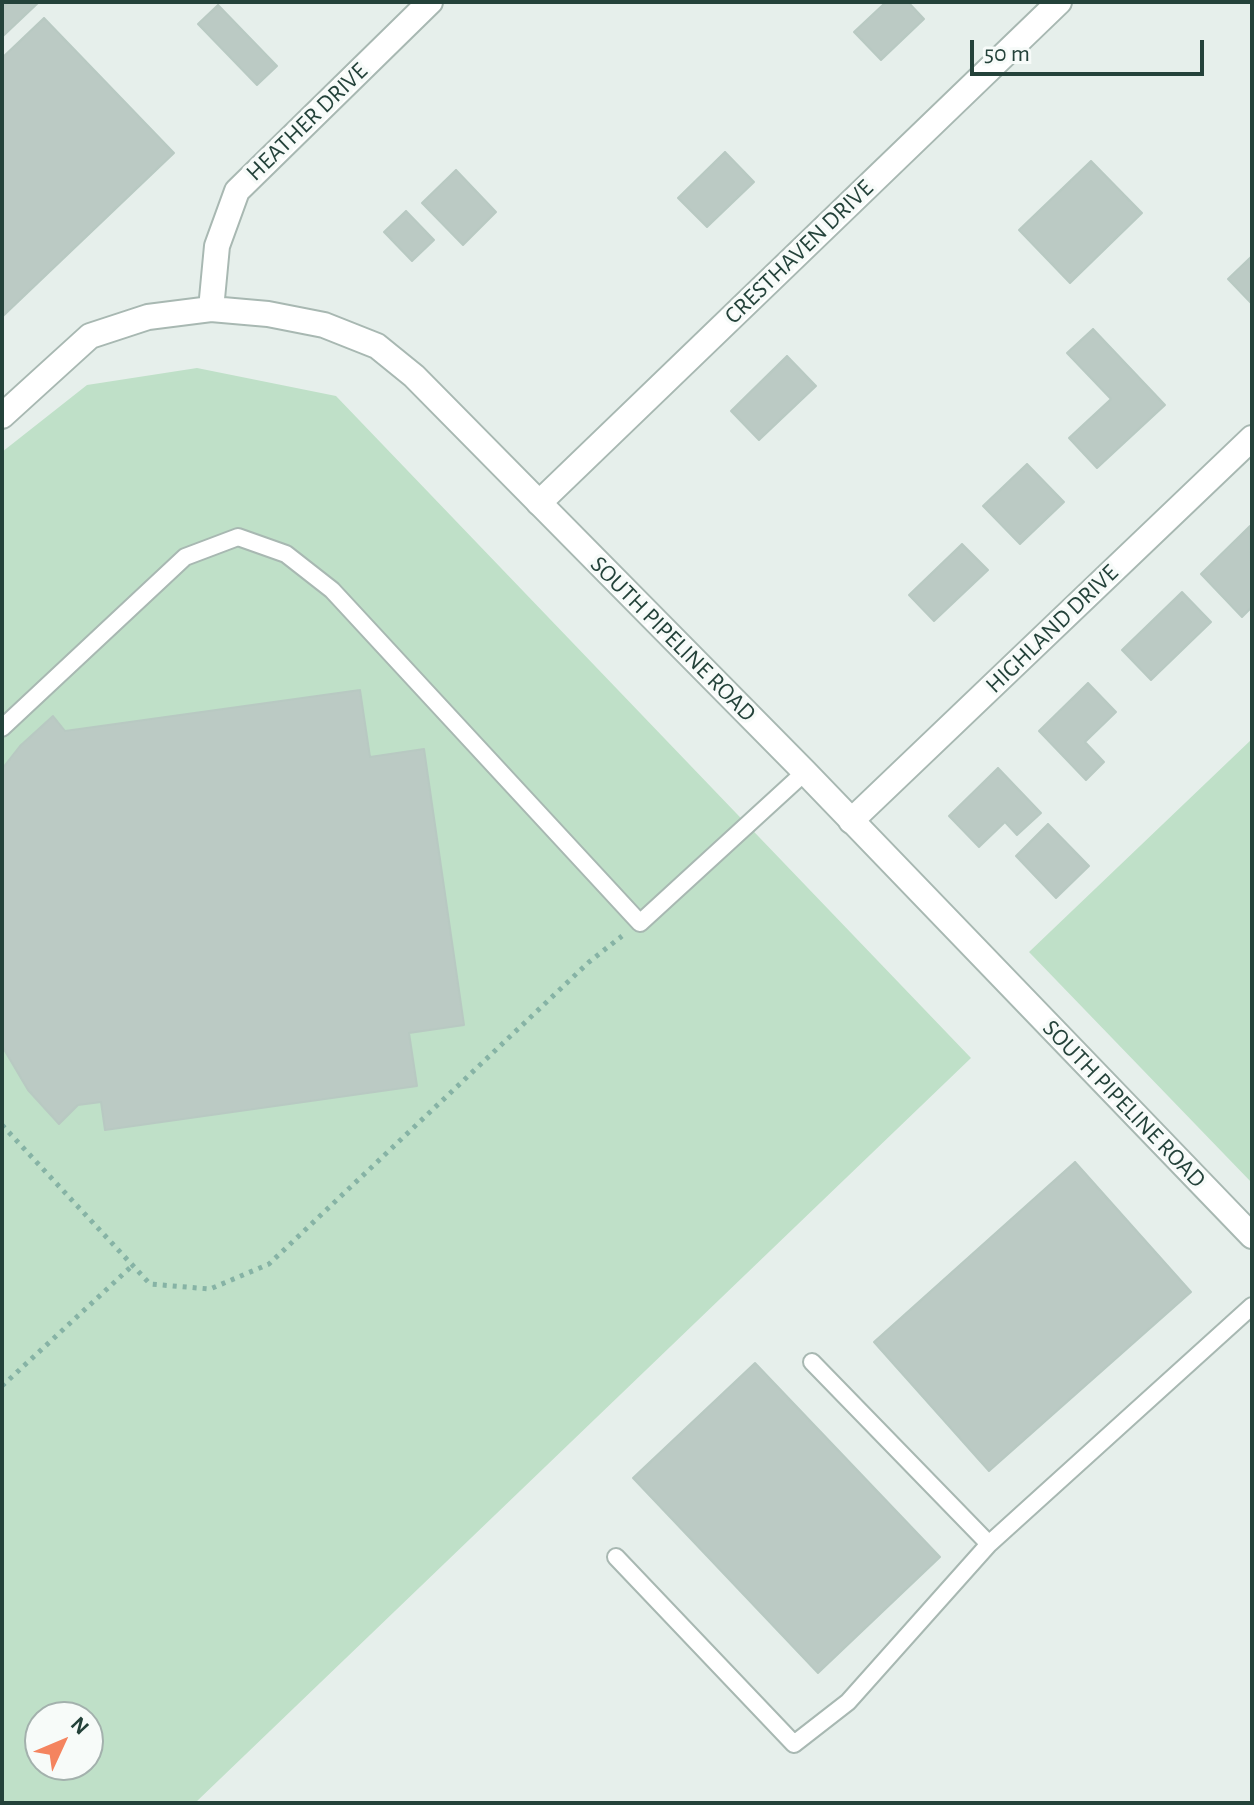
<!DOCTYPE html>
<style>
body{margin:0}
#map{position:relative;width:1254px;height:1805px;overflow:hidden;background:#e6efeb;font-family:"Alegreya Sans",sans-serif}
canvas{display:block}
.frame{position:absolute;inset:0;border:4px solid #24423a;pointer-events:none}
.north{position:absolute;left:24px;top:1701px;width:80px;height:80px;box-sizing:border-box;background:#f7fbf9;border:2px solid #a3b1ad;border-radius:50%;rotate:46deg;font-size:22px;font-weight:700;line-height:32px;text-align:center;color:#24423a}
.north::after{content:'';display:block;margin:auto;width:28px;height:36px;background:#f4845f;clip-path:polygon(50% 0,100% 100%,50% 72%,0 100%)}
.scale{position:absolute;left:970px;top:40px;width:234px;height:36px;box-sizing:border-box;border:4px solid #24423a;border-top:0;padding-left:10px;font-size:24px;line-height:28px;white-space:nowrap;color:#24423a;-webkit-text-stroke:6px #f7fbf9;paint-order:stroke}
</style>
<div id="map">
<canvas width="1254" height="1805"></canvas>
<div class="frame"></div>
<div class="north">N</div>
<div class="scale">50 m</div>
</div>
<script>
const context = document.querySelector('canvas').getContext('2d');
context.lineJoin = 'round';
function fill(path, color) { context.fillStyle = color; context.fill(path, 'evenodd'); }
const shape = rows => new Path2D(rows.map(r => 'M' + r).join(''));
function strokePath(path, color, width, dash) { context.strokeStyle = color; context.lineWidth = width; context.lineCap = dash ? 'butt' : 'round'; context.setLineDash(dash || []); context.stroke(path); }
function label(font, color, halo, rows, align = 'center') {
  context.font = font + ' "Alegreya Sans",sans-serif'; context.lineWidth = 7; context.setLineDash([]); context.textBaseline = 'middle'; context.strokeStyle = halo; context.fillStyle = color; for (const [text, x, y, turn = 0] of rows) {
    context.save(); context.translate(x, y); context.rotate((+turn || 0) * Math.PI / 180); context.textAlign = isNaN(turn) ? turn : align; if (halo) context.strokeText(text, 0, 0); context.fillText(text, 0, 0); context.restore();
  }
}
const green = shape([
 [197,368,336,396,971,1058,195,1803,2,1803,2,452,87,385],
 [40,1717,88,1717,88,1765,40,1765],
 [1252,739,1252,1183,1029,952]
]);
const building = shape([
 [2,2,39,2,2,37,2,2],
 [886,2,908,2,924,19,881,60,854,32,886,2],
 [218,5,277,66,257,85,198,24,218,5],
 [44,18,174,153,2,317,2,58,44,18],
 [725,152,754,182,707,227,678,198,725,152],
 [1091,161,1142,213,1070,283,1019,230,1091,161],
 [456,170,496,212,463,245,422,203,456,170],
 [406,211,434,240,412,261,384,232,406,211],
 [1252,256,1252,304,1228,279,1252,256],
 [1093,329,1165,405,1097,468,1069,438,1111,399,1067,353,1093,329],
 [787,356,816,386,759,440,731,411,787,356],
 [1027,464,1064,502,1020,544,983,506,1027,464],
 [1250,526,1252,607,1242,617,1201,574,1250,526],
 [962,544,988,570,934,621,909,595,962,544],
 [1182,592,1211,622,1151,680,1122,650,1182,592],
 [1088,683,1116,712,1085,742,1104,762,1086,780,1039,731,1088,683],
 [360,690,370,757,424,749,464,1025,409,1033,417,1086,105,1130,101,1102,78,1105,59,1124,28,1090,2,1046,2,769,20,746,53,716,65,731,360,690],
 [998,768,1041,813,1017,835,1005,822,979,847,949,816,998,768],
 [1048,824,1089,866,1056,898,1016,856,1048,824],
 [1075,1162,1191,1292,989,1471,874,1342,1075,1162],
 [755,1363,940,1557,818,1673,633,1478,755,1363]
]);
const path = shape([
 [2,1125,150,1284,210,1289,269,1264,589,962,622,936],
 [2,1386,133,1265]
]);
const service = shape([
 [2,728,185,557,238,537,286,554,332,590,640,923,805,772],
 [812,1362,989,1544],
 [616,1557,794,1744,848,1702,989,1544,1252,1306]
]);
const minor = shape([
 [539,503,1059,2],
 [851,821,1252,438]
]);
const tertiary = shape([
 [211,309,217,246,237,191,430,2],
 [2,416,90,336,148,317,211,309,268,314,324,325,377,346,414,376,805,772,1252,1236]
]);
const streetNames = [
 ["HEATHER DRIVE",307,122,-44],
 ["CRESTHAVEN DRIVE",799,252,-44],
 ["HIGHLAND DRIVE",1052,629,-44],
 ["SOUTH PIPELINE ROAD",673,639,45],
 ["SOUTH PIPELINE ROAD",1124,1104,46]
];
fill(green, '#bfe0c8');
fill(building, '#bbcac4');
strokePath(building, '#b8c9c2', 2);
strokePath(service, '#a8b8b2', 20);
strokePath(minor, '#a8b8b2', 28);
strokePath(tertiary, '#a8b8b2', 28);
strokePath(path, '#86b3a5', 5, [4, 6]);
strokePath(service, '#fff', 16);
strokePath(minor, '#fff', 24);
strokePath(tertiary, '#fff', 24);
label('24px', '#24423a', '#f7fbf9', streetNames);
</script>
